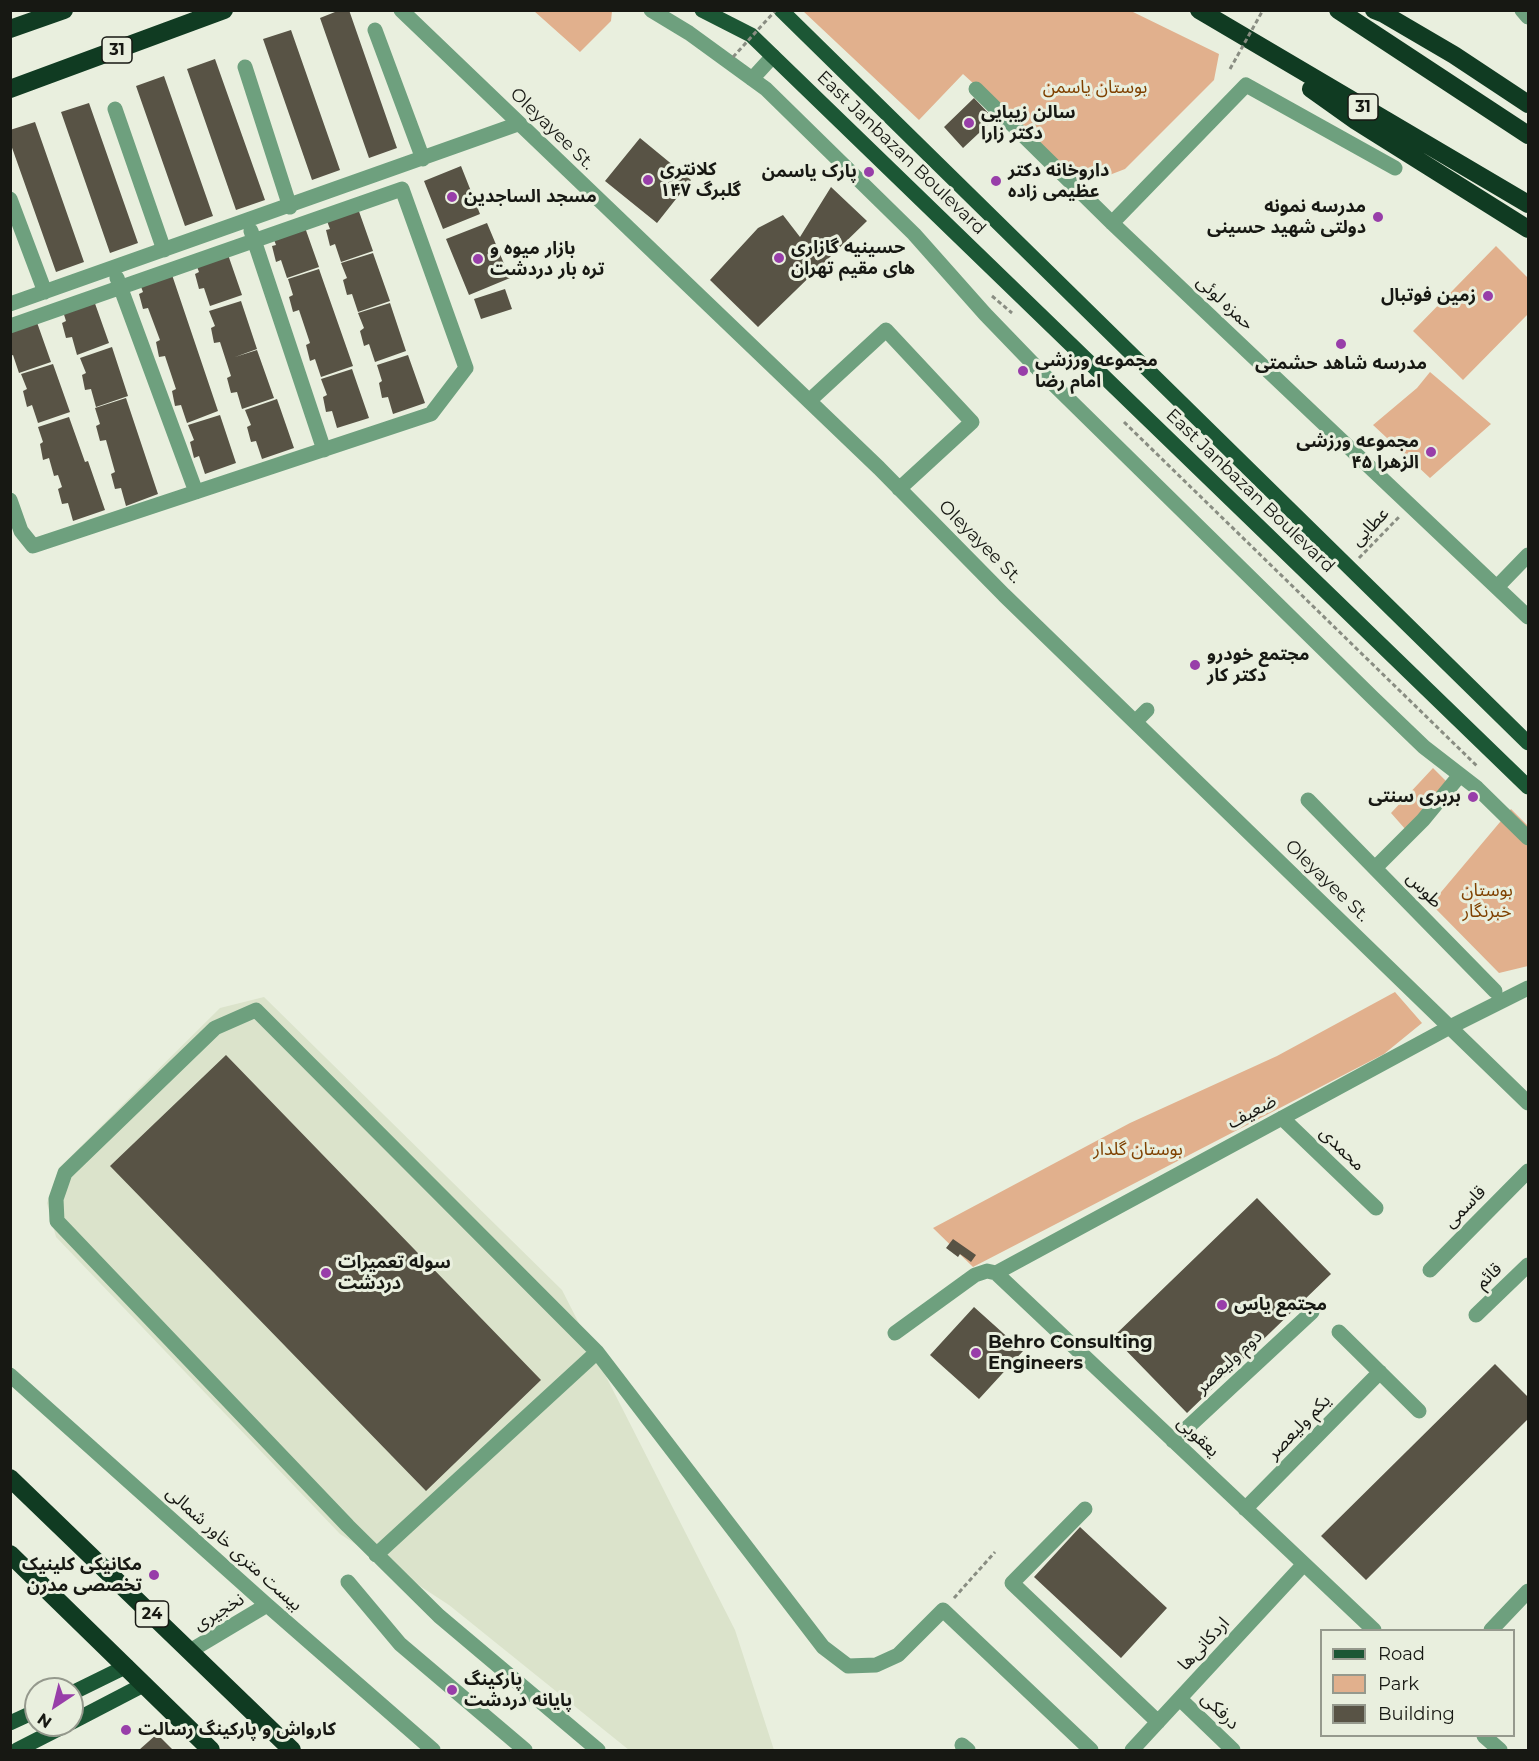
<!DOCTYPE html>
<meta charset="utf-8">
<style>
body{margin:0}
#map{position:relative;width:1539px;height:1761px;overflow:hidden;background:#e9efde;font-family:Montserrat,sans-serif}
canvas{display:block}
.frame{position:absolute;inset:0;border:12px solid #171813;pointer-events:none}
.legend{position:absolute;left:1320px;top:1629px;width:195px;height:108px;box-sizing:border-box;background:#e9efde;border:2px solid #95998d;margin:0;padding:8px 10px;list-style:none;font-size:18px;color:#171813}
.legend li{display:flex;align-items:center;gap:12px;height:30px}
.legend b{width:30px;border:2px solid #95998d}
.north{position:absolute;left:24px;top:1677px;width:60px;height:60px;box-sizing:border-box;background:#e9efde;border:2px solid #95998d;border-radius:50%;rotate:215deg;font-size:16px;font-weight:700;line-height:24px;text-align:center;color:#171813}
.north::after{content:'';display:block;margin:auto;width:21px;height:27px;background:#983ea9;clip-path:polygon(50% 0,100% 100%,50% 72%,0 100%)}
</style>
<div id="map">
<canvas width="1539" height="1761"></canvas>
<div class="frame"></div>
<ul class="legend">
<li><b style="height:8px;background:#1c5735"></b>Road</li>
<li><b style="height:16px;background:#e1b08d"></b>Park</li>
<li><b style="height:16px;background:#585345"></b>Building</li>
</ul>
<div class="north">N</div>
</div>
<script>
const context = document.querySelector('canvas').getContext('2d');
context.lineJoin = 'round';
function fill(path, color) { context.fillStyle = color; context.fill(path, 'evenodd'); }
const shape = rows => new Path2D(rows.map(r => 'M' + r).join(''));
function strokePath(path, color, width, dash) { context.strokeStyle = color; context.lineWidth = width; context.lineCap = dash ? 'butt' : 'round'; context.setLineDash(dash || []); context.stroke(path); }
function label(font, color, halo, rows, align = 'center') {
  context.font = font + ' Montserrat,"Noto Sans Arabic",sans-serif'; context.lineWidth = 6; context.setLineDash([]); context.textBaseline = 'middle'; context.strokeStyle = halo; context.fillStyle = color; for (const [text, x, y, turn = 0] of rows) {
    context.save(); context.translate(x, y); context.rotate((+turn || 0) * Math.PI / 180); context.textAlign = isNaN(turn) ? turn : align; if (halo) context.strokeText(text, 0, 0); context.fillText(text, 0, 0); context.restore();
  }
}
const built = shape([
 [264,997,562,1290,735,1630,774,1750,629,1750,449,1605,340,1534,56,1237,47,1203,59,1168,220,1008]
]);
const green = shape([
 [534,11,612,11,611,21,580,52],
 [803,11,1131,11,1219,54,1214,80,1125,169,1099,179,1073,174,963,74,919,120],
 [1496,246,1528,278,1528,314,1463,380,1413,331],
 [1430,372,1491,424,1430,478,1373,425,1417,388],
 [1433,768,1447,782,1406,830,1391,813],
 [1511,809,1528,826,1528,966,1499,973,1431,904],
 [1395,992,1422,1023,1384,1054,973,1267,933,1228,1130,1123,1277,1056]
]);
const building = shape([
 [340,10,349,10,397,148,369,158,320,18],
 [291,30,340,170,312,180,263,39],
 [215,59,265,200,236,210,187,69],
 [164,76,213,216,185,226,136,86],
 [974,98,994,119,963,148,944,127],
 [89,103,138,243,110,253,61,112],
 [35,122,84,262,56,272,10,142,10,130],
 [640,138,691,180,657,223,605,181],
 [461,166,480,214,443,229,424,181],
 [831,187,867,221,758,327,710,280,758,228,783,215,800,237],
 [356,203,373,251,341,262,335,244,330,246,326,230,330,229,324,213],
 [302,219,319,267,287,278,281,260,276,262,272,246,276,245,270,229],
 [487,223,510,278,469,295,446,239],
 [225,246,242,295,210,306,204,288,199,289,195,274,199,272,193,256],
 [373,253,390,301,358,312,352,294,347,295,343,280,347,278,341,263],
 [169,266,218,411,187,423,181,405,175,406,172,391,176,389,165,356,159,357,156,342,160,340,148,308,143,309,139,294,143,292,137,276],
 [319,269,353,366,321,377,315,359,310,361,306,345,310,343,299,310,293,312,289,297,293,295,288,279],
 [505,289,512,309,481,319,474,299],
 [92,295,109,343,77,355,72,337,66,338,62,323,66,321,61,305],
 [241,301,257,349,235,357,257,350,274,398,242,409,237,392,231,393,227,378,231,376,220,342,214,343,211,328,215,326,209,311],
 [390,303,406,351,375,362,369,344,364,346,360,331,364,328,358,313],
 [34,314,51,362,19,373,13,355,10,356,10,321],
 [112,347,128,396,96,407,91,389,85,390,82,375,86,373,80,358],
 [408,355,425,403,393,414,388,397,382,398,379,383,382,381,377,365],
 [53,364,70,412,38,423,32,405,27,407,23,391,27,389,21,374],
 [352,369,369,418,337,428,332,411,326,412,323,397,327,395,321,379],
 [126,398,158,494,126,506,121,488,115,489,111,474,115,472,106,440,100,441,96,426,100,424,95,408],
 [277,399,294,448,262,459,256,441,251,442,247,427,251,425,245,410],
 [220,415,236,463,205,474,199,456,194,458,190,442,194,440,188,425],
 [69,417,85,462,88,461,105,510,73,521,68,503,62,504,58,489,62,487,58,475,54,476,49,458,43,460,40,444,43,442,38,427],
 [226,1055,541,1380,426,1491,110,1166],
 [1257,1198,1331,1274,1187,1413,1113,1337],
 [953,1239,976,1255,971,1262,960,1254,958,1257,946,1248],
 [974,1307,1023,1351,979,1399,930,1355],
 [1495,1364,1528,1397,1528,1419,1366,1580,1321,1536],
 [1080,1527,1167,1608,1121,1658,1034,1577],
 [157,1734,173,1750,139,1750]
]);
const path = shape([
 [992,296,1012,313],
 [1124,422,1478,767],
 [1359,558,1399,517],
 [954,1598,995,1552]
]);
const minor = shape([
 [401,10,879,468,1004,595,1528,1103],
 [651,10,689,33,766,89,914,234,985,314,1041,372,1372,697,1424,747,1477,788,1528,838],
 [1522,10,1528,17],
 [375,30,423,159],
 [245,67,290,207],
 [752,79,773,56],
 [976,89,1112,223,1528,617],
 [115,109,164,250],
 [10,199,45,292],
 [1112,223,1246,85,1395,168],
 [251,231,324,450],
 [117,278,196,492],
 [10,304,518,124],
 [10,326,402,189,466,368,431,414,33,546,21,531,10,500],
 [809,401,886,330,972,422,899,489],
 [1497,587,1528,555],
 [1135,722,1147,710],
 [1308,800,1495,991],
 [1375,868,1423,820,1460,775],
 [1282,1118,1376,1208],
 [1430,1270,1528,1171],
 [996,1273,1450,1027,1528,988],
 [996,1273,1374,1630],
 [1476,1315,1528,1265],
 [1339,1332,1419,1411],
 [895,1333,975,1275,987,1271,996,1273],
 [10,1375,267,1605,433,1750],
 [1173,1441,1312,1312],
 [1085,1509,1012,1583,1158,1722],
 [1245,1509,1380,1372],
 [376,1555,597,1352],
 [348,1582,400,1644,525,1750],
 [1491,1630,1528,1591],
 [190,1651,267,1605],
 [1180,1699,1233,1750],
 [1484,1736,1500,1750],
 [962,1745,968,1750],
 [598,1750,439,1616,348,1526,57,1221,56,1199,65,1173,215,1028,256,1010,597,1352,823,1647,848,1666,876,1665,898,1655,943,1610,1091,1750],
 [1132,1750,1304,1564]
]);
const major = shape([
 [702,10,751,35,1528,787],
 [781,10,1528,743],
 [72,1693,127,1666],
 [72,1722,145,1684],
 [10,1723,36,1711],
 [17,1750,66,1725]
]);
const highway = shape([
 [1199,10,1528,204],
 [1338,10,1528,135],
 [1374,10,1384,14,1454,55,1528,104],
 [10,29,64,10],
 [10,89,224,10],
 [1311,89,1356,121,1528,229],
 [10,1478,292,1750],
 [10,1554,211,1750]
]);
const pathBridge = shape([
 [733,57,776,10],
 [1230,69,1263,10]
]);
const markers = [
 [969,123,6,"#983ea9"],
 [869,172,6,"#983ea9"],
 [648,180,6,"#983ea9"],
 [996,181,6,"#983ea9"],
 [452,197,6,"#983ea9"],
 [1378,217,6,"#983ea9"],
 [779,258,6,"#983ea9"],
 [478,259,6,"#983ea9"],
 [1488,296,6,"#983ea9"],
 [1341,344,6,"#983ea9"],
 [1023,371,6,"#983ea9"],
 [1431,452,6,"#983ea9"],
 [1195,665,6,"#983ea9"],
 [1473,797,6,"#983ea9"],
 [326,1273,6,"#983ea9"],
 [1222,1305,6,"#983ea9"],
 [976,1353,6,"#983ea9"],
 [154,1575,6,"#983ea9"],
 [452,1690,6,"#983ea9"],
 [126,1730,6,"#983ea9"]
];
const shields = [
 [117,50,30],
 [1363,107,30],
 [152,1614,33]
];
const shieldNames = [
 ["31",117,50],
 ["31",1363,107],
 ["24",152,1614]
];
const parkNames = [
 ["بوستان یاسمن",1095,88],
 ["بوستان",1487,891],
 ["خبرنگار",1487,912],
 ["بوستان گلدار",1138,1150]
];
const poiNames = [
 ["سالن زیبایی",981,113],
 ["دکتر زارا",981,134],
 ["کلانتری",660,170],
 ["۱۴۷ گلبرگ",660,191],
 ["داروخانه دکتر",1008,171],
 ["عظیمی زاده",1008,192],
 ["پارک یاسمن",857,172,"right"],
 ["مسجد الساجدین",464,197],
 ["مدرسه نمونه",1366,207,"right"],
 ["دولتی شهید حسینی",1366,228,"right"],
 ["حسینیه گازاری",791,248],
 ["های مقیم تهران",791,269],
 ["بازار میوه و",490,249],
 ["تره بار دردشت",490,270],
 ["زمین فوتبال",1476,296,"right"],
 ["مجموعه ورزشی",1035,361],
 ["امام رضا",1035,382],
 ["مدرسه شاهد حشمتی",1341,364,"center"],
 ["مجموعه ورزشی",1419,442,"right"],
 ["الزهرا ۴۵",1419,463,"right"],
 ["مجتمع خودرو",1207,655],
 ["دکتر کار",1207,676],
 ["بربری سنتی",1461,797,"right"],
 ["سوله تعمیرات",338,1263],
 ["دردشت",338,1284],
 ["مجتمع یاس",1234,1305],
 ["Behro Consulting",988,1343],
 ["Engineers",988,1364],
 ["مکانیکی کلینیک",142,1565,"right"],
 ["تخصصی مدرن",142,1586,"right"],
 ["پارکینگ",464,1680],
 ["پایانه دردشت",464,1701],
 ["کارواش و پارکینگ رسالت",138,1730]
];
const streetNames = [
 ["Oleyayee St.",552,129,44],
 ["East Janbazan Boulevard",901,153,44],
 ["حمزه لوئی",1225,303,43],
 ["East Janbazan Boulevard",1250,491,44],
 ["عطایی",1370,527,-46],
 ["Oleyayee St.",980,542,45],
 ["Oleyayee St.",1327,881,44],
 ["طوس",1424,890,46],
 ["ضعیف",1252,1112,-28],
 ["محمدی",1342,1149,44],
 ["قاسمی",1465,1207,-45],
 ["قائم",1489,1276,-43],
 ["دوم ولیعصر",1229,1362,-43],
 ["یکم ولیعصر",1299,1427,-46],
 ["یعقوبی",1198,1437,43],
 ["بیست متری خاور شمالی",234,1549,42],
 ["نخجیری",219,1612,-31],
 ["اردکانی‌ها",1204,1644,-47],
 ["درفکی",1220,1711,44]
];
fill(built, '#dbe3cb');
fill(green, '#e1b08d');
fill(building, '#585345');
strokePath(path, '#898d82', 3, [4.5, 3]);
strokePath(minor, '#6ea07e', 15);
strokePath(major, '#1c5735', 15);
strokePath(highway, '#103b22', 18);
strokePath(pathBridge, '#898d82', 3, [4.5, 3]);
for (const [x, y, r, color] of markers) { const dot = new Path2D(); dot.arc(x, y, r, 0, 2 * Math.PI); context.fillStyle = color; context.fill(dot); strokePath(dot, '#e9efde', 2); }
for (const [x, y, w] of shields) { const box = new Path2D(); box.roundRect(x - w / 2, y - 13, w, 26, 4.5); context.fillStyle = '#e9efde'; context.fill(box); strokePath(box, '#171813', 1.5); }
label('bold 16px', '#171813', null, shieldNames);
label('18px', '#7f4100', '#e9efde', parkNames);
label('bold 18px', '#171813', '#e9efde', poiNames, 'left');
label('18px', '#171813', '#e9efde', streetNames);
</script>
